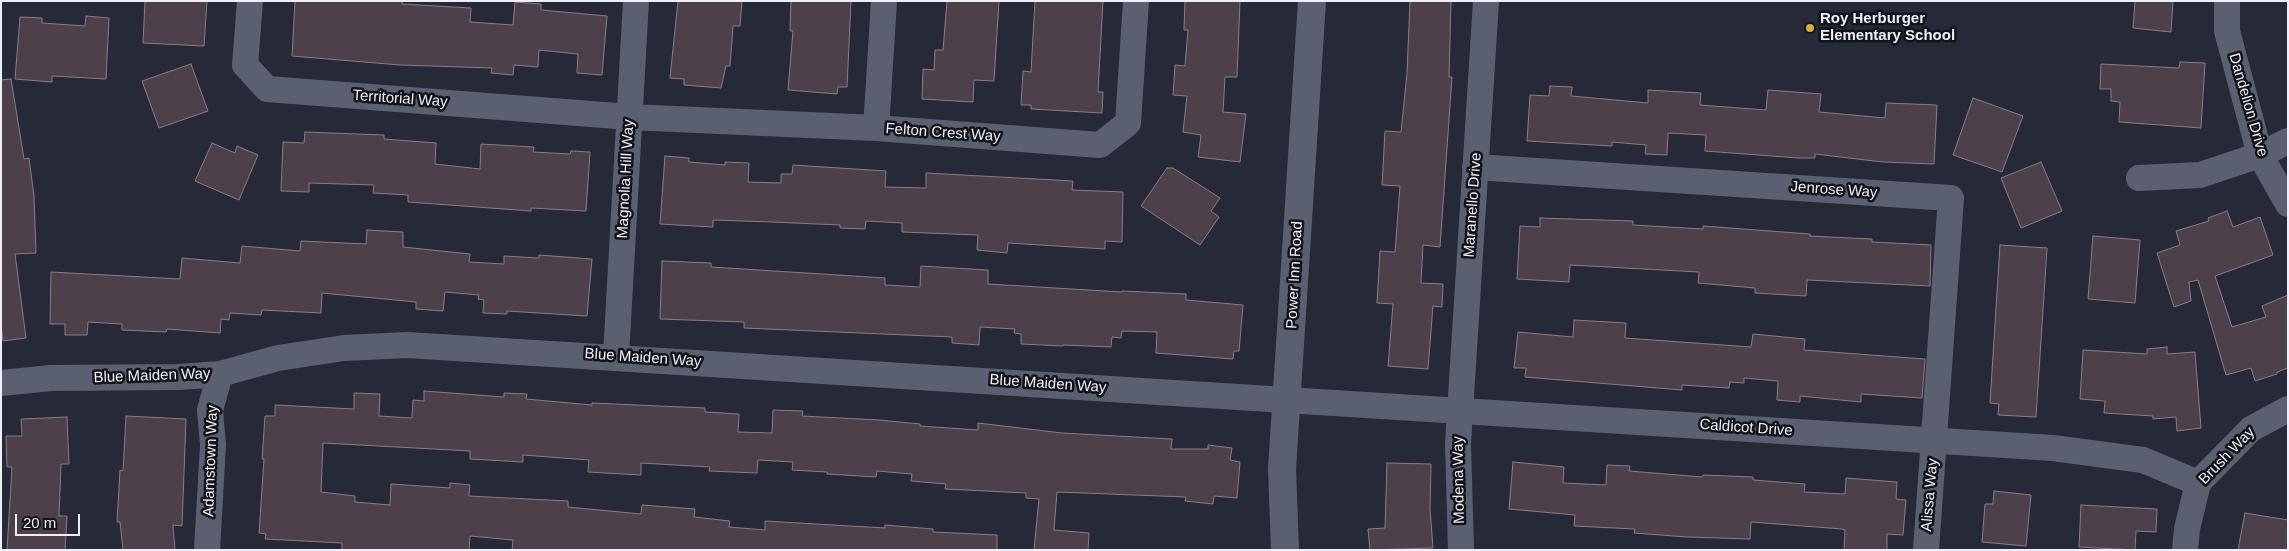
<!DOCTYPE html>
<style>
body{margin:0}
#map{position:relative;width:2289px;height:551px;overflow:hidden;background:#262a38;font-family:Arial,sans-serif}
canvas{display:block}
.frame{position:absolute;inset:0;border:2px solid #edf0fa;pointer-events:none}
.scale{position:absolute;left:15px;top:514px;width:65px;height:22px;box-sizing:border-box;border:2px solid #edf0fa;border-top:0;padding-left:6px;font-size:15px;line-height:18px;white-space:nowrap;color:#edf0fa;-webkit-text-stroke:4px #111319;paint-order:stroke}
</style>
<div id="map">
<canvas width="2289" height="551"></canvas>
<div class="frame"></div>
<div class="scale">20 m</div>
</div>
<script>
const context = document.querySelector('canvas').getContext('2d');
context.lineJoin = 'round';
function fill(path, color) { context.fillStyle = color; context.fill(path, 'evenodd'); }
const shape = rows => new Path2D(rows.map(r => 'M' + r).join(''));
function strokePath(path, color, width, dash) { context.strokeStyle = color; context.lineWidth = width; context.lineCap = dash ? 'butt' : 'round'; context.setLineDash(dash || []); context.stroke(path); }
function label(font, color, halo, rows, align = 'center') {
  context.font = font + ' Arial,sans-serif'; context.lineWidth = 5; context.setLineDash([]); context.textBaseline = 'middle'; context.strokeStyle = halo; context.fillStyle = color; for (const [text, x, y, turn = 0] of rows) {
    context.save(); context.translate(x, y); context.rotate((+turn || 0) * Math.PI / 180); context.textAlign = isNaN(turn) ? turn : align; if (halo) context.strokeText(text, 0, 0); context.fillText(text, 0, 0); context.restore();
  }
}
const building = shape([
 [145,1,207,1,204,46,143,43,145,1],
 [295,1,402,1,402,4,471,8,470,22,513,25,515,2,541,4,541,10,607,16,602,75,577,73,578,54,539,50,538,67,514,65,513,75,491,73,492,68,400,65,292,56,295,1],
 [678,1,742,1,740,26,733,26,730,66,726,66,721,88,684,85,684,79,670,78,678,1],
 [791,1,851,1,847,87,838,87,837,94,788,90,793,31,790,31,791,1],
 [947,1,999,1,994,81,974,80,973,102,922,99,923,69,934,70,935,50,943,50,947,1],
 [1035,1,1103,1,1098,92,1103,92,1102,113,1031,109,1031,105,1021,105,1023,71,1031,72,1035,1],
 [1185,1,1240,1,1237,77,1225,77,1223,112,1246,114,1240,162,1198,157,1201,135,1183,132,1187,96,1173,95,1175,65,1185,66,1188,30,1184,30,1185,1],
 [1410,1,1451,1,1449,77,1452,77,1440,247,1423,245,1421,283,1443,284,1442,307,1433,306,1428,369,1388,366,1393,304,1377,303,1380,251,1395,252,1400,186,1382,185,1385,131,1401,132,1407,73,1410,1],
 [2135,1,2173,1,2171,32,2133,28,2135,1],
 [86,16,109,18,106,79,52,76,52,82,15,79,20,17,42,18,42,23,85,26,86,16],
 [2180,62,2205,63,2201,128,2119,122,2120,102,2111,101,2111,89,2100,89,2101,64,2179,68,2180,62],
 [191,64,208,111,159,128,142,81,191,64],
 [11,79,24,159,29,158,34,196,36,253,15,254,26,338,3,341,1,325,1,80,11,79],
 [1550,86,1572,87,1571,96,1648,103,1648,90,1701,93,1700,105,1766,110,1768,90,1821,94,1819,112,1885,118,1886,103,1937,105,1934,164,1883,162,1815,154,1815,158,1798,158,1705,151,1706,135,1668,133,1667,155,1645,154,1646,145,1612,142,1612,146,1527,141,1530,95,1549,96,1550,86],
 [1973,98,2023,116,2002,172,1953,155,1973,98],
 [305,132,384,135,384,139,436,143,435,164,480,169,481,144,534,147,533,152,570,154,571,151,590,152,586,211,531,208,531,211,408,202,408,195,373,193,374,185,309,183,309,192,281,191,283,142,304,143,305,132],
 [212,143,235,153,237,146,258,155,239,200,195,181,212,143],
 [665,156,689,158,689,162,725,165,725,162,749,163,748,182,781,183,781,174,792,174,793,165,886,171,885,187,926,188,926,173,1073,181,1072,190,1123,192,1122,242,1105,241,1105,249,1008,243,1007,253,977,250,978,235,902,232,902,223,866,221,865,229,840,228,840,225,771,222,713,220,713,227,660,224,665,156],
 [2041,162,2062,211,2021,228,2001,178,2041,162],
 [1167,168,1173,168,1220,198,1211,211,1219,217,1200,245,1141,206,1167,168],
 [2227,211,2233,227,2260,217,2273,255,2215,276,2232,327,2266,317,2262,306,2288,295,2288,368,2277,372,2277,374,2255,381,2251,368,2226,375,2198,280,2189,282,2191,301,2174,307,2157,253,2180,245,2176,231,2209,221,2208,218,2227,211],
 [1540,218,1633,221,1633,225,1703,229,1703,226,1810,234,1810,236,1872,239,1872,242,1931,245,1930,286,1807,280,1806,296,1755,293,1755,288,1698,283,1699,272,1570,265,1569,282,1517,279,1520,226,1540,227,1540,218],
 [367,230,403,232,403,247,470,254,469,262,504,264,504,256,539,258,539,255,592,259,587,316,507,311,507,314,483,313,484,300,478,299,479,295,445,292,443,311,416,309,416,302,322,293,321,313,262,310,261,315,230,313,229,320,221,319,220,333,167,329,166,332,122,330,122,324,88,322,87,335,65,335,65,324,50,324,51,272,180,279,182,258,240,263,242,246,300,251,301,241,366,244,367,230],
 [2093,236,2140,240,2135,303,2088,299,2093,236],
 [2000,245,2047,248,2036,417,1998,415,1999,404,1990,403,2000,245],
 [662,261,711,263,711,267,885,278,885,285,920,287,921,266,988,270,988,284,1122,292,1122,291,1186,294,1186,300,1243,305,1239,351,1234,351,1233,359,1156,353,1157,332,1122,331,1121,338,1112,337,1111,347,1063,345,1063,346,1021,344,1021,334,1014,333,1015,329,980,327,979,345,952,343,952,337,744,328,744,322,660,319,662,261],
 [1574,320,1626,323,1625,338,1751,347,1753,334,1805,339,1804,350,1925,359,1922,398,1861,394,1861,402,1800,396,1800,402,1777,400,1778,381,1744,378,1744,383,1730,382,1729,388,1682,385,1682,390,1525,377,1526,368,1514,368,1518,332,1573,337,1574,320],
 [2167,347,2167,354,2195,352,2201,428,2177,431,2176,417,2153,419,2153,416,2104,413,2105,401,2080,399,2083,350,2147,354,2147,349,2167,347],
 [424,391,504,397,504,393,527,394,526,399,592,405,592,403,705,408,705,412,739,414,738,432,772,433,773,410,803,411,802,416,879,420,920,424,920,426,978,430,978,423,1062,433,1172,439,1171,449,1208,449,1208,445,1232,448,1230,460,1240,462,1237,498,1214,496,1213,504,1185,501,1186,497,1057,492,1054,530,1089,533,1088,550,1034,550,1039,499,1026,498,1026,493,945,489,946,484,911,481,912,474,877,471,876,477,827,474,827,472,792,470,793,462,758,460,757,473,709,471,710,467,641,463,641,475,588,472,589,460,523,455,523,462,470,459,470,451,323,443,321,492,355,496,355,502,390,505,391,484,450,488,450,483,470,485,469,496,568,501,568,507,641,514,642,505,695,509,694,517,730,521,729,527,765,530,765,521,885,528,885,525,933,529,933,532,997,535,997,550,512,550,513,540,470,536,469,550,342,550,342,543,265,539,266,534,259,533,264,459,262,459,265,416,275,416,275,405,354,409,354,393,380,394,379,416,412,418,413,400,424,401,424,391],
 [126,416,186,419,182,526,173,525,175,550,123,550,120,522,117,522,120,470,123,471,126,416],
 [67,417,69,464,61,464,59,516,67,516,65,550,7,550,12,467,7,467,6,436,22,436,21,419,67,417],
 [1513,462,1564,467,1563,483,1606,485,1607,465,1630,466,1629,471,1702,477,1703,475,1753,477,1753,480,1805,484,1804,492,1845,494,1846,478,1897,482,1896,499,1906,500,1903,535,1887,534,1887,550,1844,550,1845,530,1842,529,1751,522,1750,539,1687,537,1634,533,1635,529,1574,526,1575,515,1509,509,1513,462],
 [1387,463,1431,464,1430,509,1433,548,1370,550,1368,529,1385,528,1387,463],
 [1994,491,2031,495,2026,546,1982,542,1985,504,1993,504,1994,491],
 [2081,505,2157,509,2156,532,2136,531,2135,550,2079,547,2081,505],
 [2245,513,2288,520,2288,550,2238,550,2245,513]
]);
const minor = shape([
 [250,1,245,65,267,89,630,117,876,128,1100,145,1128,123,1136,1],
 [2227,1,2227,31,2260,155,2288,204],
 [876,128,884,1],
 [1475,167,1951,198,1926,550],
 [2139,178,2200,175,2260,155,2288,141],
 [616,356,636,1],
 [1,383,51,378,179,377,220,374,278,358,344,348,407,345,2053,448,2143,460,2198,483],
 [207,550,213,445,210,410,220,374],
 [1461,550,1458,444,1486,1],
 [2185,550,2187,529,2198,483,2251,429,2288,409]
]);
const secondary = shape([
 [1285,550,1282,469,1312,1]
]);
const markers = [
 [1810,28,5,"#d5b535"]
];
const poiNames = [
 ["Roy Herburger",1820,19],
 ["Elementary School",1820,36]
];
const streetNames = [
 ["Territorial Way",400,99,4],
 ["Dandelion Drive",2248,105,74],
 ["Felton Crest Way",943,133,4],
 ["Magnolia Hill Way",626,179,-87],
 ["Jenrose Way",1834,190,4],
 ["Maranello Drive",1473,205,-86],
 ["Power Inn Road",1295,275,-87],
 ["Blue Maiden Way",643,358,4],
 ["Blue Maiden Way",152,376,-2],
 ["Blue Maiden Way",1048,384,4],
 ["Caldicot Drive",1746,428,4],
 ["Brush Way",2227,456,-46],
 ["Adamstown Way",211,461,-88],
 ["Modena Way",1459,480,-91],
 ["Alissa Way",1930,495,-85]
];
fill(building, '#4e404b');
strokePath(building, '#8c7c88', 1);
strokePath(minor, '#5b6070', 26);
strokePath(secondary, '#5b6070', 28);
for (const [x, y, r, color] of markers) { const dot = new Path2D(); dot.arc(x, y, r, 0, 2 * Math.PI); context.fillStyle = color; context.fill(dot); strokePath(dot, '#111319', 2); }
label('bold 15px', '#edf0fa', '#111319', poiNames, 'left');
label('15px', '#edf0fa', '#111319', streetNames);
</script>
